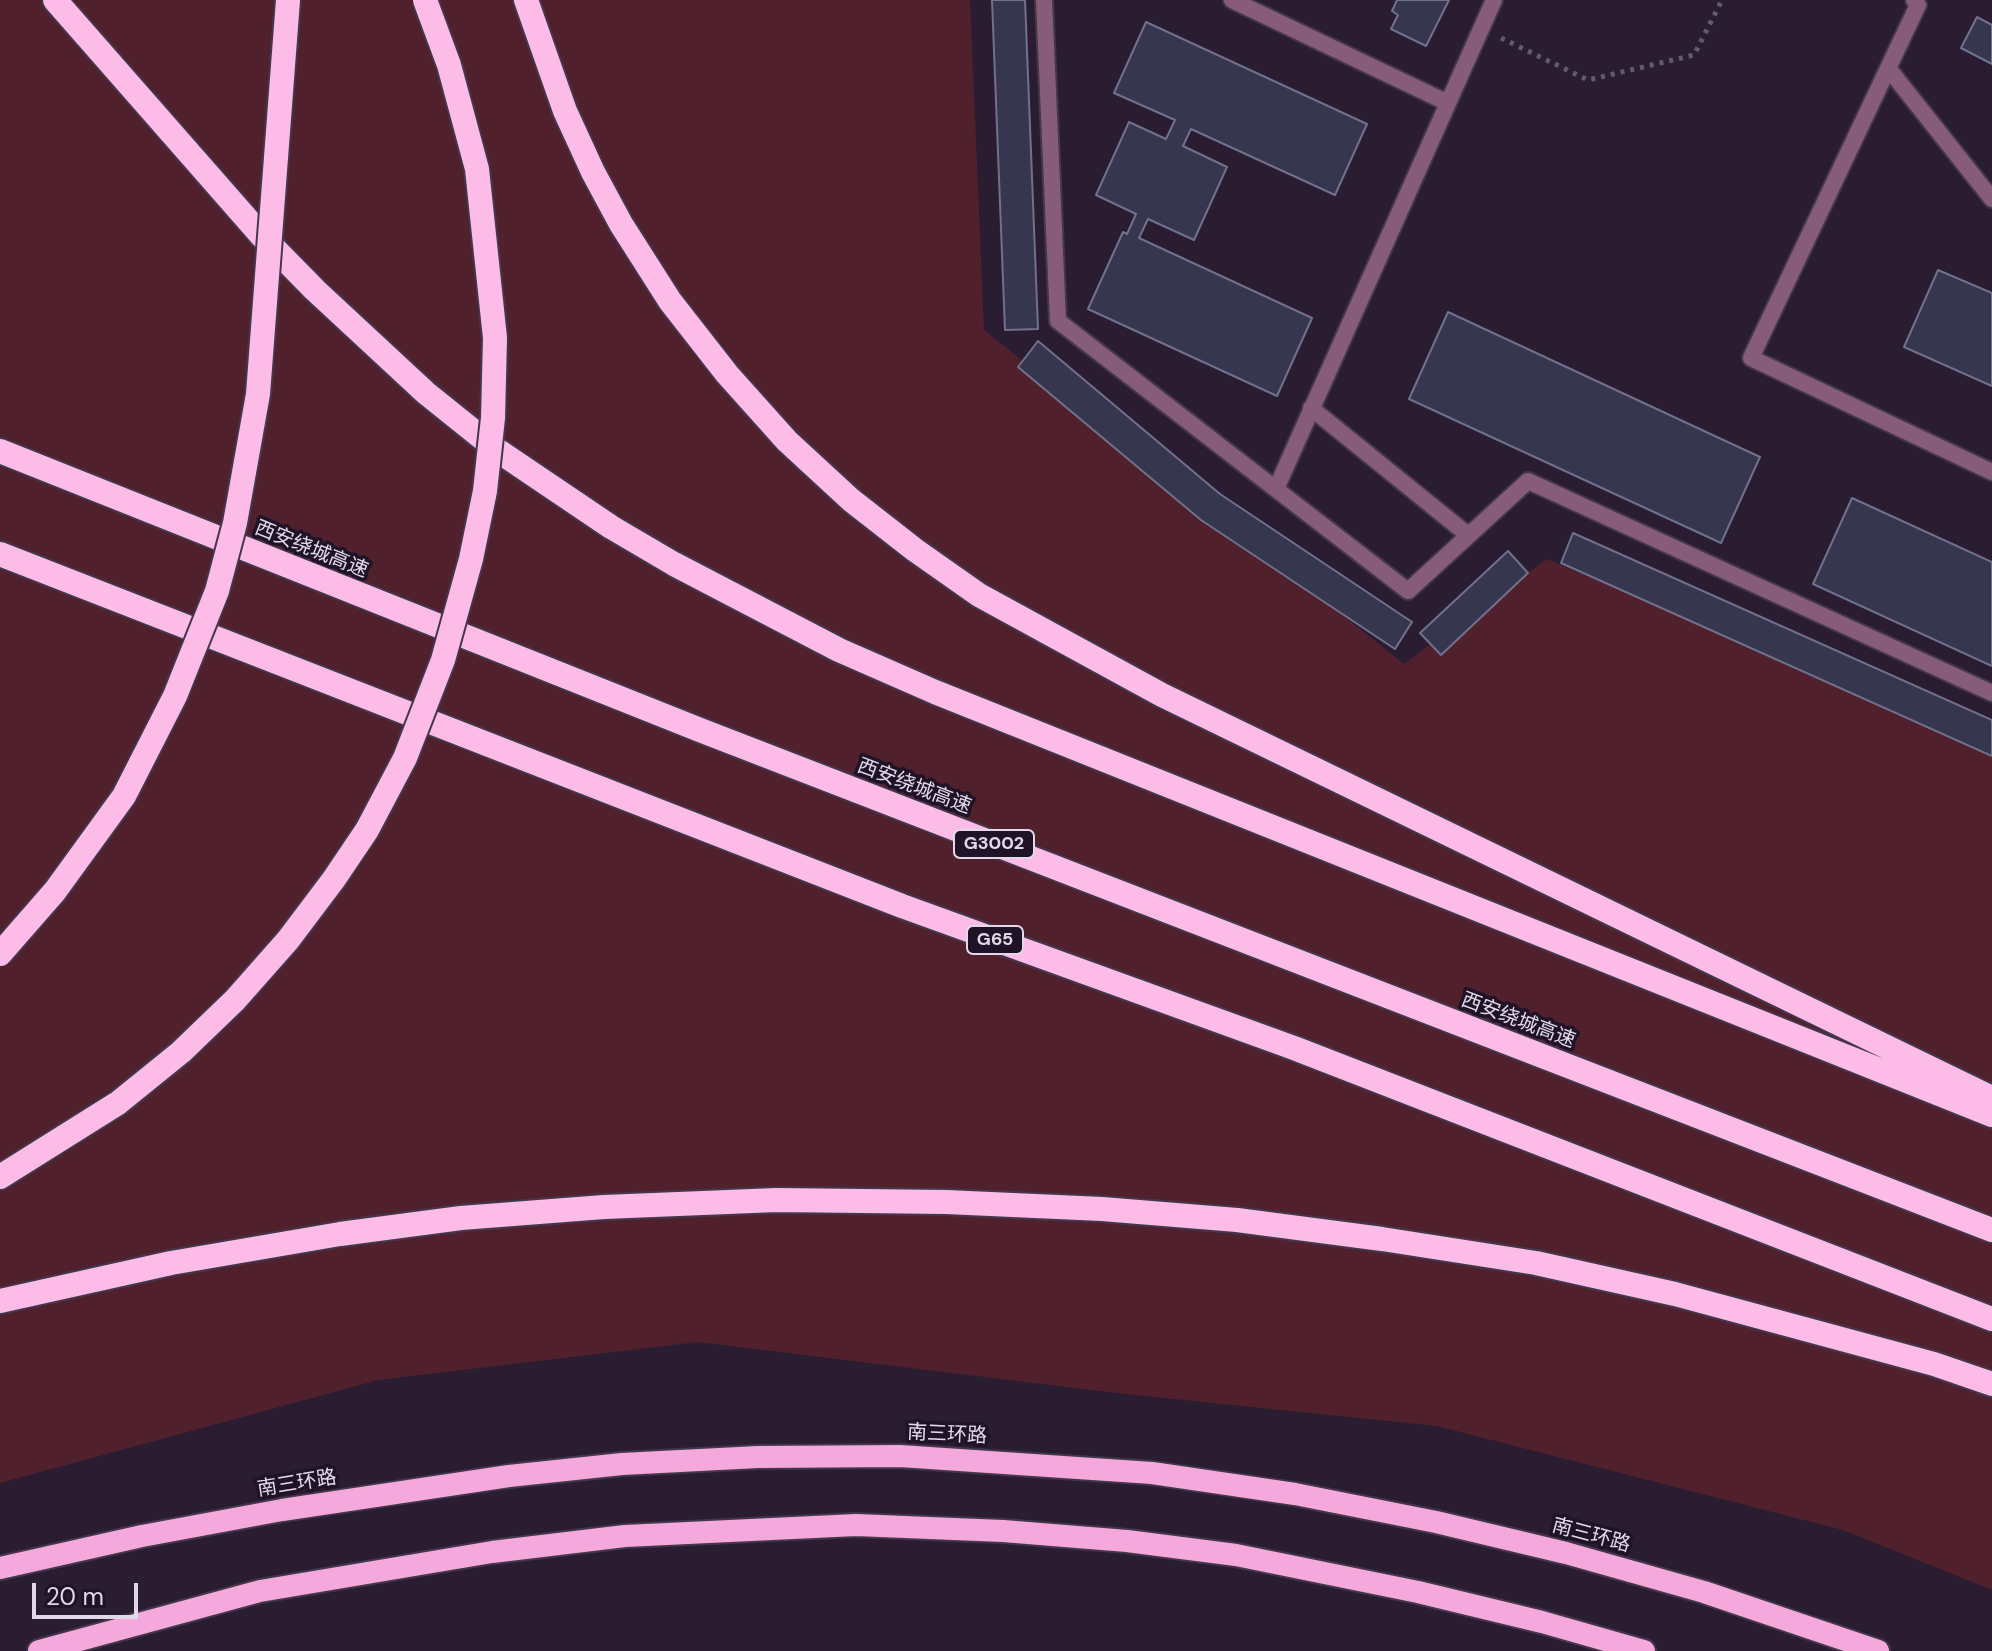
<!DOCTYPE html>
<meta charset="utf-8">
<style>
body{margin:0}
#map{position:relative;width:1992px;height:1651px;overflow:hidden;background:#2a1d32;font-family:"DM Sans",sans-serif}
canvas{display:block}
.scale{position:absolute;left:32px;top:1583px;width:106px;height:36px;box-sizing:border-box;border:4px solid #e1d9e8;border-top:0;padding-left:10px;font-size:24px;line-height:28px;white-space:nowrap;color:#e1d9e8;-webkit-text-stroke:6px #201328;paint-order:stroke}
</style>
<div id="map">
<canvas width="1992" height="1651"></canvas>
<div class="scale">20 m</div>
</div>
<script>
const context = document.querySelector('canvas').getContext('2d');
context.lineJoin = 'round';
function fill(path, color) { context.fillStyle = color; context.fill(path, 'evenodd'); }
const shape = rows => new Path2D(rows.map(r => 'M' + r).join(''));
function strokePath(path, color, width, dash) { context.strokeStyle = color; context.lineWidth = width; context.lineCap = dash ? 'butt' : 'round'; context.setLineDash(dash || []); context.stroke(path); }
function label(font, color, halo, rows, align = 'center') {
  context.font = font + ' "DM Sans","Noto Sans SC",sans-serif'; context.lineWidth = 7; context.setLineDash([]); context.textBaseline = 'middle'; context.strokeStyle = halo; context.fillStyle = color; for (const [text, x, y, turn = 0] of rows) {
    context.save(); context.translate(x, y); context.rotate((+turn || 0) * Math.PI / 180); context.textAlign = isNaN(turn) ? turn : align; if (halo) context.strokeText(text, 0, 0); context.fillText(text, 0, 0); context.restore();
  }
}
const green = shape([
 [0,0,970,0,984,330,1404,664,1547,559,1992,747,1992,1590,1843,1530,1437,1426,1116,1393,698,1342,378,1380,0,1483]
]);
const building = shape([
 [992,0,1025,0,1038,329,1005,330,992,0],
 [1397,0,1449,0,1426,46,1391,29,1398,15,1392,11,1397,0],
 [1977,17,1992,25,1992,64,1961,48,1977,17],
 [1146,22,1367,124,1335,195,1191,129,1183,146,1227,167,1194,240,1148,219,1139,238,1312,318,1277,396,1088,309,1123,232,1127,234,1136,214,1096,195,1129,122,1166,139,1175,120,1114,93,1146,22],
 [1938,270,1992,293,1992,386,1904,347,1938,270],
 [1448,312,1760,457,1721,543,1409,399,1448,312],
 [1038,341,1220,494,1412,622,1395,649,1201,520,1018,367,1038,341],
 [1852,498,1992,562,1992,666,1813,584,1852,498],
 [1573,533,1992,720,1992,756,1561,563,1573,533],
 [1508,551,1528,573,1441,655,1420,633,1508,551]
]);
const path = shape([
 [1501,38,1588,80,1694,55,1722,0]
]);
const service = shape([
 [1044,0,1058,321,1408,591,1528,481,1992,693],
 [1311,408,1468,535]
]);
const minor = shape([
 [1232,0,1448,103],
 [1914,0,1918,5,1751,358,1992,472],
 [1888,68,1992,199],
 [1276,489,1494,0]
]);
const trunk = shape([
 [0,1568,142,1536,282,1510,509,1476,622,1464,758,1457,900,1456,1152,1473,1295,1494,1436,1522,1566,1553,1704,1592,1878,1651],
 [39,1651,260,1591,492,1552,625,1536,856,1525,1003,1531,1127,1541,1236,1555,1418,1592,1542,1622,1644,1651]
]);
const motorway = shape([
 [55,0,261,235,315,290,426,393,497,450,611,527,674,564,839,650,935,692,1992,1115],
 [526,0,565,111,593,172,621,224,670,301,727,374,787,441,851,500,915,550,979,595,1162,695,1992,1098],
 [0,451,700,730,1992,1230],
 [0,554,902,906,1294,1048,1992,1319],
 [0,1177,118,1103],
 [0,1301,171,1263,340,1234,461,1218,604,1207,777,1200,946,1202,1102,1209,1237,1220,1382,1239,1536,1263,1675,1294,1934,1364,1992,1384]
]);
const motorwayBridge = shape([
 [0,954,55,891,124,796,175,696,217,591,235,523,258,394,288,0],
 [118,1103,181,1052,235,1000,288,940,334,879,367,830,405,758,443,660,471,559,485,491,493,418,495,338,477,169,449,65,425,0]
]);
const shields = [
 [994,844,80],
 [995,940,56]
];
const shieldNames = [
 ["G3002",994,844],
 ["G65",995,940]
];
const streetNames = [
 ["西安绕城高速",311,550,22],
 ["西安绕城高速",914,787,21],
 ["西安绕城高速",1518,1021,21],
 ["南三环路",947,1435,3],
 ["南三环路",297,1484,-9],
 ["南三环路",1591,1536,15]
];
fill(green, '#50212c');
fill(building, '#36364f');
strokePath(building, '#71718e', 2);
strokePath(service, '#44374b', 20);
strokePath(minor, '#44374b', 20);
strokePath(trunk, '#44374b', 26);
strokePath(motorway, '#44374b', 28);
strokePath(path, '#655a6d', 5, [4, 6]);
strokePath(service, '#875c79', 16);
strokePath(minor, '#875c79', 16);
strokePath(trunk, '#f4a8dc', 22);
strokePath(motorway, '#fcbce7', 24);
strokePath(motorwayBridge, '#44374b', 28, []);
strokePath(motorwayBridge, '#fcbce7', 24);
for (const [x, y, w] of shields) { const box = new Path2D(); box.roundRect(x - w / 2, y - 14, w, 28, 6); context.fillStyle = '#201328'; context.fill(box); strokePath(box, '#e1d9e8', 2); }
label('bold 18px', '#e1d9e8', null, shieldNames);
label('20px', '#e1d9e8', '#201328', streetNames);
</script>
